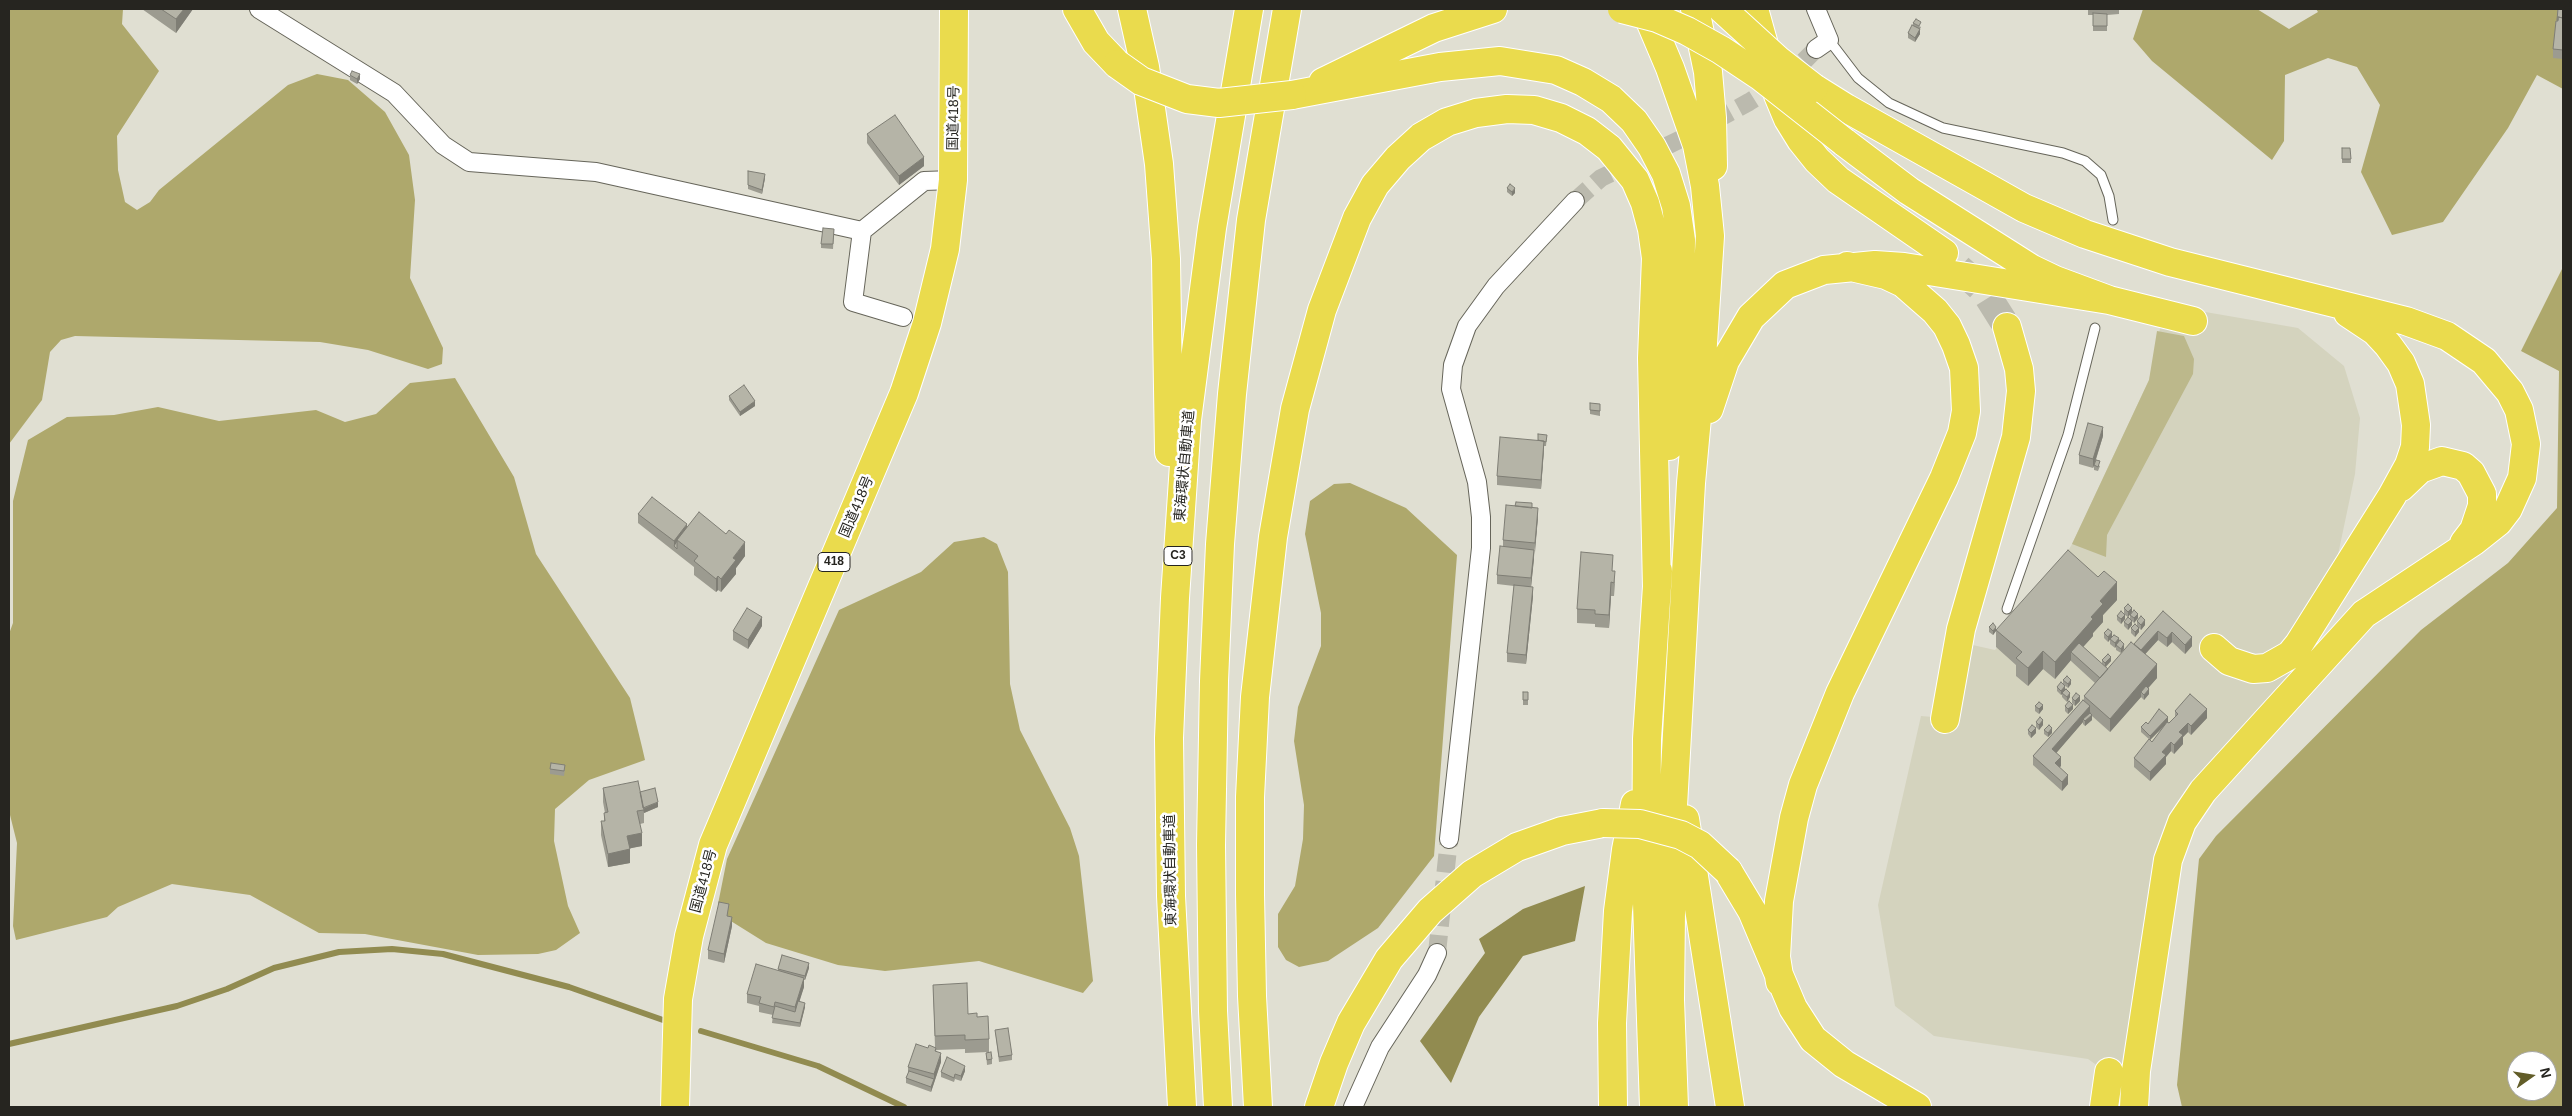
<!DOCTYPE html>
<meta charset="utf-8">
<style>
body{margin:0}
#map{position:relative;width:2572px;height:1116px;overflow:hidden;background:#e0dfd2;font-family:Arial,sans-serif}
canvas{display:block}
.frame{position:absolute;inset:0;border:10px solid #262520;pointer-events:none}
.north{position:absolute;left:2507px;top:1051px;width:50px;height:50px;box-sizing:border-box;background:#fff;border:1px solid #a8a8a6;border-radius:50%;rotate:77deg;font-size:14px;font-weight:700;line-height:20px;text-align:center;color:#262520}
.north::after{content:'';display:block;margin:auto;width:18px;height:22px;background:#625d29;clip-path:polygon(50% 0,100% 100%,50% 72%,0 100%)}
</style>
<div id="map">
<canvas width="2572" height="1116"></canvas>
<div class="frame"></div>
<div class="north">N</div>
</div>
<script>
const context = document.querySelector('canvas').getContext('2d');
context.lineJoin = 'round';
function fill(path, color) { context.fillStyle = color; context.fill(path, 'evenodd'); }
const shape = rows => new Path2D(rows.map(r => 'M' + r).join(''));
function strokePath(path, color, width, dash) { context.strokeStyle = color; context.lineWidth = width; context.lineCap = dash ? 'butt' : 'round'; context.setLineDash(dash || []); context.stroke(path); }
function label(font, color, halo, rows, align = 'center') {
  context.font = font + ' Arial,"Noto Sans JP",sans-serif'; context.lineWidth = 5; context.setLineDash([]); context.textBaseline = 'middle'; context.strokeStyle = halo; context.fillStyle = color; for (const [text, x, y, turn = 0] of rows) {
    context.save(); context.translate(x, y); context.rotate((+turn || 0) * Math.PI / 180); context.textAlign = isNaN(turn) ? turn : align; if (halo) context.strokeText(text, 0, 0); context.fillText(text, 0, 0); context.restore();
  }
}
const built = shape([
 [2165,305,2298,328,2344,366,2360,418,2355,474,2335,569,2300,677,2186,804,2126,1086,2088,1059,1934,1036,1895,1006,1878,905,1921,716,1945,718,1959,642,1995,650,2052,580,2072,544,2149,380]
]);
const green = shape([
 [2157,331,2184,336,2194,359,2193,374,2107,535,2106,557,2072,544,2149,380]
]);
const forest = shape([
 [9,9,123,9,122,24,159,71,117,136,118,170,125,202,137,210,150,202,159,190,288,85,317,74,348,80,385,112,409,155,415,200,410,278,443,348,442,364,428,369,368,350,320,342,75,336,61,340,50,352,42,400,9,444],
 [2143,9,2257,9,2289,29,2318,12,2316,9,2563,9,2563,89,2537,75,2508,128,2443,222,2392,235,2361,172,2380,105,2357,67,2328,58,2285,75,2284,141,2272,160,2152,61,2133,39],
 [2563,267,2563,1107,2182,1107,2177,1085,2199,859,2216,836,2421,630,2508,563,2557,508,2559,371,2521,351],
 [2517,1061,2547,1061,2547,1091,2517,1091],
 [455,378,514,477,536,554,630,698,642,747,645,760,589,780,555,809,554,841,568,906,580,933,556,950,538,954,478,955,365,934,319,933,250,895,172,884,118,907,107,917,16,940,13,926,17,843,9,811,9,634,13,623,13,501,28,440,67,417,114,415,158,407,219,421,316,410,345,422,376,414,410,383],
 [1350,483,1406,508,1457,555,1434,856,1378,928,1328,961,1299,967,1286,960,1278,947,1278,914,1295,886,1303,839,1304,805,1294,741,1298,707,1321,646,1321,613,1305,534,1310,501,1334,484],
 [984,537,997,544,1008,572,1010,684,1020,730,1070,828,1079,856,1093,981,1083,993,979,961,885,971,838,965,766,943,726,918,718,904,727,859,839,610,921,572,954,542]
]);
const water = shape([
 [1585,886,1575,941,1523,956,1479,1017,1451,1083,1420,1041,1485,953,1479,939,1523,909]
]);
const stream = shape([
 [701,1031,818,1066,904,1107],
 [9,1044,177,1006,227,989,274,968,339,952,392,949,443,954,569,987,663,1020]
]);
const streetTunnel = shape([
 [1575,201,1601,178,1681,139,1749,102,1787,78,1816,49],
 [1437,953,1449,839]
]);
const highwayTunnel = shape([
 [1959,268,1985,292,2007,327]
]);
const lane = shape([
 [1829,40,1858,78,1889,103,1943,128,2063,153,2085,161,2101,175,2109,196,2113,220],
 [2007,609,2068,435,2095,328]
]);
const street = shape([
 [259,9,394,93,443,145,469,162,596,172,862,231],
 [1816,49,1829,40,1816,9],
 [903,317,853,302,862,231,924,181,953,180],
 [1449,839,1481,548,1481,517,1477,482,1451,389,1453,365,1467,326,1496,286,1575,201],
 [1353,1107,1380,1047,1427,975,1437,953]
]);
const highway = shape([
 [1077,9,1096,42,1117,64],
 [1132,9,1145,67,1159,164,1166,259,1169,452],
 [1645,9,1670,68,1697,145,1705,186,1710,236,1701,374,1691,483,1672,824,1670,1000,1674,1107],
 [1695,9,1708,72,1712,118,1713,166],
 [1754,9,1778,95,1788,119,1801,140,1817,160,1838,180,1944,253],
 [1323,82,1434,28,1493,9],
 [1814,88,1846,108,2024,208,2085,234,2170,262,2406,321,2447,336,2484,361,2510,392,2519,410,2526,444,2522,478,2508,509,2498,522,2474,541,2364,614,2203,791,2182,822,2168,860,2136,1071,2134,1107],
 [1292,95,1440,67,1500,61,1556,70,1583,82,1611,99,1634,121,1652,147,1666,174,1676,206,1681,240,1680,312,1669,446],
 [1844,142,1909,191,2032,269,2055,280,2109,300,2193,321],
 [1709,409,1725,361,1751,317,1785,285,1824,270,1875,265,1904,267,2109,300],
 [2401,487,2420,469,2442,461,2463,466,2471,473,2482,494,2482,506,2474,530,2464,543],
 [2214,648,2229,661,2253,669,2267,668,2290,655,2299,644,2392,496,2409,465,2415,447,2416,425,2410,384,2401,363,2388,345,2375,331,2348,313],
 [1945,719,1961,629,2016,437,2021,391,2019,369,2007,327],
 [1685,819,1730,1107],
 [1728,871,1752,911,1793,1008,1813,1039,1844,1064,1917,1107],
 [1780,982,1776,957,1779,901,1794,818,1803,785,1840,693,1944,478,1962,433,1966,411,1964,368,1956,345,1947,326,1935,311,1903,283,1886,275,1847,266],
 [675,1107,678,999,689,936,713,845,904,393,927,323,945,249,953,180,954,9],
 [1182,1107,1171,896,1169,738,1175,598,1187,420,1212,228,1249,9],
 [1218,1107,1213,1011,1211,845,1214,681,1220,544,1232,394,1251,220,1287,9],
 [1258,1107,1252,996,1250,894,1250,797,1255,697,1273,537,1295,409,1322,310,1357,218,1375,185,1398,158,1421,137,1447,122,1476,113,1507,109,1534,110,1561,118,1587,131,1609,148,1635,180,1645,203,1652,229,1656,258,1652,358,1657,588],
 [1319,1107,1334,1063,1351,1023,1389,959,1430,911,1472,874,1517,847,1562,831,1603,823],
 [1613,1107,1612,1023,1618,911,1626,850,1635,804],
 [1654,1107,1646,874,1647,739,1658,571],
 [2104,1107,2109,1072]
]);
const highwayBridge = shape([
 [1622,9,1657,18,1687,31,1721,50,1760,76,1844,142],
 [1722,9,1778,60,1814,88],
 [1117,64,1141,81,1187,99,1219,103,1292,95],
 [1603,823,1640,824,1681,835,1700,845,1728,871]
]);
const wall = shape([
 [142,9,193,9,176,33],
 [2088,9,2119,9,2119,14,2107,15,2107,31,2093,31,2093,15,2088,15],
 [2558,9,2563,9,2563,59,2553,58,2553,49],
 [1913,23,1921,27,1920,29,1920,34,1915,42,1908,38,1908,33,1913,26],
 [350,75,360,79,357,84,350,80],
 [867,134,924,166,899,185,867,143],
 [2342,148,2350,148,2351,163,2342,163],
 [748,171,765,178,762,194,748,189],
 [1507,188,1515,193,1512,196,1507,192],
 [834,229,833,249,821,248,821,244],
 [729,396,755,406,740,416,729,400],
 [1590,403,1600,409,1600,416,1590,414],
 [1547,435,1546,446,1544,446,1541,489,1497,485,1497,476,1538,440],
 [2103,436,2095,463,2100,466,2098,471,2094,470,2094,466,2093,468,2079,464,2079,455],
 [1532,508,1538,517,1531,587,1533,596,1526,664,1507,662,1507,653,1514,586,1497,584,1497,575,1503,546,1503,540],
 [638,514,687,528,745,556,736,568,736,574,721,592,718,590,716,592,694,575,694,567,638,523],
 [1613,571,1615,584,1614,596,1611,596,1609,628,1595,627,1595,624,1577,623,1577,609],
 [2117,600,2103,615,2103,622,2093,633,2093,636,2083,647,2102,664,2102,660,2111,661,2106,667,2108,669,2134,644,2163,611,2192,646,2185,654,2172,642,2167,647,2158,640,2145,654,2157,678,2148,688,2149,694,2144,700,2141,697,2110,732,2092,716,2092,720,2085,726,2083,724,2083,722,2056,753,2061,766,2059,767,2068,784,2062,791,2033,765,2033,756,2084,700,2084,696,2095,683,2071,661,2071,660,2055,679,2043,669,2028,686,2016,676,2016,665,1996,647,1996,631,1993,635,1989,632,1989,627,1996,630],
 [2124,608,2132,612,2128,617,2125,615,2125,619,2121,624,2117,620,2117,616,2124,613],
 [2130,615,2138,618,2134,623,2132,621,2132,625,2128,630,2124,626,2124,622,2130,619],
 [2137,621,2145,625,2141,630,2137,626],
 [762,626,748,649,733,640,733,631],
 [2131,628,2139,632,2135,637,2131,633],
 [2104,633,2112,637,2108,642,2104,638],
 [2110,639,2119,643,2124,649,2121,653,2116,650,2116,645,2115,648,2110,644],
 [2063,680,2071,684,2068,688,2063,684],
 [2057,687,2065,690,2070,697,2067,702,2062,697,2062,694,2061,695,2057,691],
 [1523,692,1528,692,1528,705,1523,705],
 [2072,698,2080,701,2075,706,2072,703],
 [2035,706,2043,709,2039,714,2035,711],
 [2065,706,2073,709,2068,714,2065,711],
 [2175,711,2207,718,2191,735,2188,732,2183,737,2183,744,2174,754,2171,751,2166,757,2166,764,2150,781,2134,767,2134,758,2152,742,2163,727,2150,740,2141,732,2141,727,2148,724,2168,722,2169,723,2175,717],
 [2036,722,2043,725,2039,730,2036,727],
 [2028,730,2036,733,2031,738,2028,734],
 [2044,730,2052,733,2048,737,2044,734],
 [550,769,565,769,564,776,550,774],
 [603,788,640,792,658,807,644,813,644,823,640,824,642,846,630,848,630,863,608,867,601,835,601,821,604,821,604,813,605,813,603,802],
 [729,913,728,916,732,926,724,963,708,959,708,950],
 [782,955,809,968,805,980,804,980,804,987,799,1001,805,1007,800,1027,772,1023,773,1015,759,1012,759,1006,747,1003,747,994,778,970],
 [933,985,968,1014,977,1017,989,1039,989,1052,992,1059,992,1064,987,1065,986,1053,988,1052,965,1053,965,1049,936,1050,941,1062,931,1092,906,1083,906,1078,908,1074,908,1067,928,1048,935,1047],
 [995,1030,1012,1055,1012,1060,999,1062],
 [965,1071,961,1081,955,1079,954,1082,941,1077,941,1072]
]);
const shadedWall = shape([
 [184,9,193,9,176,33,176,19],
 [1920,29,1920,34,1915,42,1915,38],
 [360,74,360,79,357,84,357,79],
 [924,157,924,166,899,185,899,176],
 [765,174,765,178,762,194,762,190],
 [1515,188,1515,193,1512,196,1512,192],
 [755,401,755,406,740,416,740,412],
 [2103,427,2103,436,2093,468,2093,459],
 [1544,441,1544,450,1541,489,1541,480],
 [1538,508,1538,517,1535,552,1535,543],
 [687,524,687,533,677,540,677,546,674,546,674,541],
 [745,542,745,556,736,568,736,574,721,592,721,579,733,558],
 [1534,550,1534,559,1531,587,1531,578],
 [718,576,718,590,716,592,716,579],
 [1611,582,1611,596,1609,628,1609,615],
 [2117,582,2117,600,2103,615,2103,622,2093,633,2093,636,2075,656,2071,652,2071,660,2055,679,2055,662,2100,601],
 [1533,587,1533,596,1526,664,1526,655],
 [2132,608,2132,612,2128,617,2128,612],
 [2138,614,2138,618,2134,623,2134,618],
 [2125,615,2125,619,2121,624,2121,619],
 [762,617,762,626,748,649,748,640],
 [2145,620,2145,625,2141,630,2141,625],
 [2132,621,2132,625,2128,630,2128,625],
 [1996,627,1996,631,1993,635,1993,631],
 [2139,628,2139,632,2135,637,2135,632],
 [2158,631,2158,640,2139,661,2139,652],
 [2112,632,2112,637,2108,642,2108,637],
 [2172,632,2172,642,2167,647,2167,638],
 [2192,637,2192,646,2185,654,2185,645],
 [2119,638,2119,643,2115,648,2115,643],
 [2124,644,2124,649,2121,653,2121,649],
 [2043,651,2043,669,2028,686,2028,668],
 [2111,657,2111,661,2105,667,2105,663],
 [2157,664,2157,678,2143,694,2141,692,2141,697,2110,732,2110,719],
 [2071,680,2071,684,2068,688,2068,684],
 [2065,686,2065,691,2061,695,2061,691],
 [2149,689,2149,694,2144,700,2144,695],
 [2070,693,2070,697,2067,702,2067,697],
 [2080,696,2080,701,2075,706,2075,701],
 [2043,705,2043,709,2039,714,2039,709],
 [2073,705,2073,709,2068,714,2068,709],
 [2090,706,2090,715,2083,719,2083,722,2052,758,2052,749],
 [2207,709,2207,718,2191,735,2191,726],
 [2092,715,2092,720,2085,726,2085,721],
 [2168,717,2168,722,2150,740,2150,736],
 [2043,720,2043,725,2039,730,2039,725],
 [2188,723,2188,732,2183,737,2183,744,2174,754,2174,745,2179,732],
 [2036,728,2036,733,2031,738,2031,733],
 [2052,728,2052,733,2048,737,2048,733],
 [2171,742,2171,751,2166,757,2166,764,2150,781,2150,772,2162,752],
 [2061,757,2061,766,2055,772,2055,763],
 [2068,775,2068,784,2062,791,2062,782],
 [658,802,658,807,644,813,643,809],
 [642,833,642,846,627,849,627,836],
 [630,849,630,863,608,867,608,854],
 [732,917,732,926,724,963,724,954],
 [809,963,809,968,805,980,805,976],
 [804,978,804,987,795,1016,795,1007],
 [805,1003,805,1007,800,1027,800,1023],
 [941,1053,941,1062,931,1092,931,1087,934,1079,934,1074],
 [965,1066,965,1071,961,1081,961,1076]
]);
const building = shape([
 [161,9,184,9,176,19,161,9],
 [2558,9,2563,9,2563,18,2558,17,2558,20,2557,20,2558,9],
 [2093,13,2107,14,2107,26,2093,26,2093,13],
 [2558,17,2563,18,2563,50,2553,49,2556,21,2558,21,2558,17],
 [1916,19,1921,22,1919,26,1913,23,1916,19],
 [1912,25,1920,29,1915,38,1908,33,1912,25],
 [352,71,360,74,357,79,350,75,352,71],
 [895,115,924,157,899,176,867,134,895,115],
 [2342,148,2350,148,2351,159,2342,159,2342,148],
 [748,171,765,174,762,190,748,185,748,171],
 [1510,184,1515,188,1512,192,1507,188,1510,184],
 [823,228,834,229,833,244,821,244,823,228],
 [744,385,755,401,740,412,729,396,744,385],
 [1590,403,1600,404,1600,411,1590,410,1590,403],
 [2088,423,2103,427,2093,459,2079,455,2088,423],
 [1538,434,1547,435,1546,442,1538,440,1538,434],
 [1500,437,1544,441,1541,480,1497,476,1500,437],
 [2096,460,2100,461,2098,467,2094,465,2096,460],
 [652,497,687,524,674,541,638,514,652,497],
 [1516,502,1532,503,1532,508,1515,506,1516,502],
 [1506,505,1538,508,1535,543,1503,540,1506,505],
 [699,512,726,534,729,530,745,542,733,558,736,560,721,579,718,576,716,579,694,561,698,556,677,540,699,512],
 [677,541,677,549,674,546,677,541],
 [1500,546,1534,550,1531,578,1497,575,1500,546],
 [2068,550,2098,577,2104,571,2117,582,2100,601,2103,604,2091,617,2093,619,2055,662,2043,651,2028,668,2016,658,2022,652,1996,630,2068,550],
 [1581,552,1613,555,1612,571,1615,571,1614,583,1611,582,1609,615,1595,614,1595,610,1577,609,1581,552],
 [1514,585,1533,587,1526,655,1507,653,1514,585],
 [2128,604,2132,608,2128,612,2124,608,2128,604],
 [747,608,762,617,748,640,733,631,747,608],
 [2134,610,2138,614,2134,618,2130,615,2134,610],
 [2121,611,2125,615,2121,619,2117,616,2121,611],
 [2163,611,2192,637,2185,645,2172,632,2167,638,2158,631,2141,650,2134,644,2163,611],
 [2141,616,2145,620,2141,625,2137,621,2141,616],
 [2128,617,2132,621,2128,625,2124,622,2128,617],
 [1993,623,1996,627,1993,631,1989,627,1993,623],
 [2135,624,2139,628,2135,632,2131,628,2135,624],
 [2108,629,2112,632,2108,637,2104,633,2108,629],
 [2114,635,2119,638,2115,643,2110,639,2114,635],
 [2120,640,2124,644,2121,649,2116,645,2120,640],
 [2131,642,2157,664,2110,719,2084,696,2131,642],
 [2079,643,2108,669,2100,678,2071,652,2079,643],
 [2108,654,2111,657,2105,663,2102,660,2108,654],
 [2067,676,2071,680,2068,684,2063,680,2067,676],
 [2061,682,2065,686,2061,691,2057,687,2061,682],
 [2146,686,2149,689,2144,695,2141,692,2146,686],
 [2066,689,2070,693,2067,697,2062,693,2066,689],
 [1523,692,1528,692,1528,700,1523,700,1523,692],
 [2076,693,2080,696,2075,701,2072,698,2076,693],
 [2190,694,2207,709,2191,726,2188,723,2179,732,2183,735,2174,745,2171,742,2162,752,2166,755,2150,772,2134,758,2149,739,2152,742,2167,722,2169,723,2178,714,2175,711,2190,694],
 [2083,700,2090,706,2052,749,2061,757,2055,763,2068,775,2062,782,2033,756,2083,700],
 [2069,701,2073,705,2068,709,2065,706,2069,701],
 [2039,702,2043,705,2039,709,2035,706,2039,702],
 [2159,709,2168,717,2150,736,2141,727,2146,722,2148,724,2159,709],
 [2090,713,2092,715,2085,721,2083,719,2090,713],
 [2040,717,2043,720,2039,725,2036,722,2040,717],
 [2032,725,2036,728,2031,733,2028,730,2032,725],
 [2049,725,2052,728,2048,733,2044,730,2049,725],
 [551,763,565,765,564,771,550,769,551,763],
 [638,781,644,810,637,811,642,833,627,836,630,849,608,854,601,821,605,821,604,813,608,812,603,788,638,781],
 [655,788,658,802,643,808,640,792,655,788],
 [719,902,729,904,727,916,732,917,724,954,708,950,719,902],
 [782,955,809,963,805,976,778,969,782,955],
 [756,964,804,978,795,1007,775,1002,774,1007,759,1003,761,997,747,994,756,964],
 [967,983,968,1014,977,1013,977,1017,988,1016,989,1039,965,1040,965,1035,935,1036,933,985,967,983],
 [798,1001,805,1003,800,1023,772,1018,775,1006,795,1012,798,1001],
 [1008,1028,1012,1055,999,1057,995,1030,1008,1028],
 [916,1044,928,1048,929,1045,936,1048,935,1051,941,1053,934,1074,908,1067,916,1044],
 [991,1052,992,1059,987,1060,986,1053,991,1052],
 [947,1057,965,1066,961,1076,955,1074,954,1078,941,1072,947,1057],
 [909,1071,934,1079,931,1087,906,1078,909,1071]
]);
const shields = [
 [1178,556,28],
 [834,562,32]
];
const shieldNames = [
 ["C3",1178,556],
 ["418",834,562]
];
const streetNames = [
 ["国道418号",954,118,-89],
 ["東海環状自動車道",1185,466,-85],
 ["国道418号",857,507,-67],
 ["東海環状自動車道",1171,870,-91],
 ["国道418号",704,881,-75]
];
fill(built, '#d4d3be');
fill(green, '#bcb88b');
fill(forest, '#aea86c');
fill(water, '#918b50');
strokePath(stream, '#918b50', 6);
strokePath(streetTunnel, '#bbbaae', 18, [18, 9]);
strokePath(highwayTunnel, '#bbbaae', 28, [28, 14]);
strokePath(lane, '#66655a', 11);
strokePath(street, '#66655a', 20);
strokePath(highway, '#fff', 30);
strokePath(lane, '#fff', 9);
strokePath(street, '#fff', 18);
strokePath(highway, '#eadb4d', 28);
strokePath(highwayBridge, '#fff', 30, []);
strokePath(highwayBridge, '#eadb4d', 28);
fill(wall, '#9c9b90');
fill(shadedWall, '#7f7e75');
fill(building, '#b5b4a7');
strokePath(building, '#7f7e75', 1);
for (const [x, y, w] of shields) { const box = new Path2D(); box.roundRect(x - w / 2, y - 9.5, w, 19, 4); context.fillStyle = '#fff'; context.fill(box); strokePath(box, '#262520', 1); }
label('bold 12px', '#262520', null, shieldNames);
label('14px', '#262520', '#fff', streetNames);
</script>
